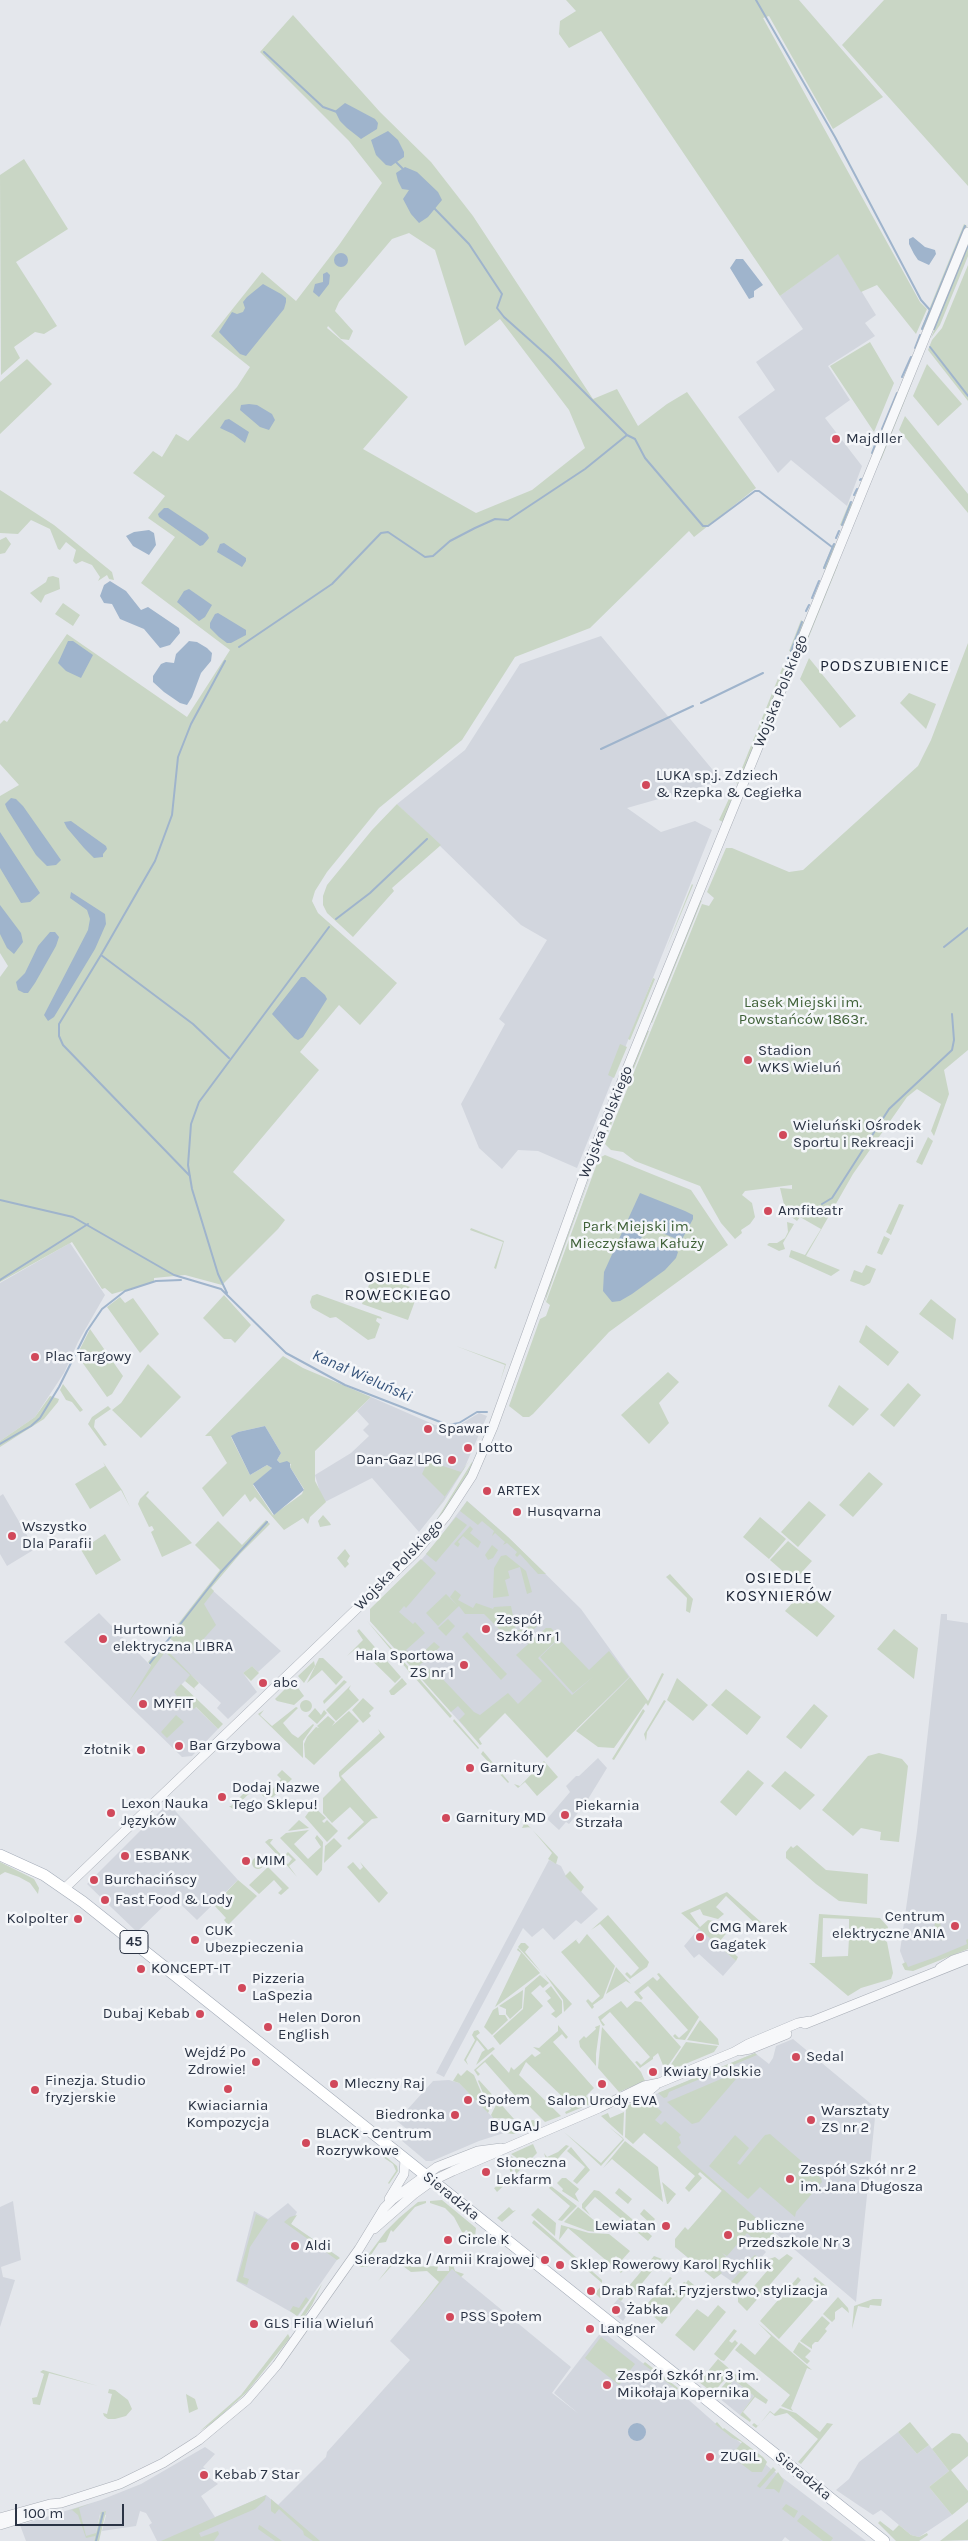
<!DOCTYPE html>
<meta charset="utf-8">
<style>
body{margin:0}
#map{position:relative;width:968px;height:2541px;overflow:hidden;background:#e4e7ec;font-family:Karla,sans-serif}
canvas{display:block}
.scale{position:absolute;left:15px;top:2504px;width:109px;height:22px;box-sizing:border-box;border:2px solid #2b3445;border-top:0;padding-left:6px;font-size:15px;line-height:18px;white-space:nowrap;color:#2b3445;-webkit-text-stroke:4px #f4f6f9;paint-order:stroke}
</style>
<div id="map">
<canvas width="968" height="2541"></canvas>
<div class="scale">100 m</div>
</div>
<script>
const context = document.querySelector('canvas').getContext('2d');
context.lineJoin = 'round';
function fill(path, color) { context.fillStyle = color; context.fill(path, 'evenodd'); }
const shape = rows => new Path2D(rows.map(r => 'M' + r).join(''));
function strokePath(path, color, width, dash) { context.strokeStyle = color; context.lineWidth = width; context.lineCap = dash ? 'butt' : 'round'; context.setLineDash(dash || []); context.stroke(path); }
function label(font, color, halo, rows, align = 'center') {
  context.font = font + ' Karla,sans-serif'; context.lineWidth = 5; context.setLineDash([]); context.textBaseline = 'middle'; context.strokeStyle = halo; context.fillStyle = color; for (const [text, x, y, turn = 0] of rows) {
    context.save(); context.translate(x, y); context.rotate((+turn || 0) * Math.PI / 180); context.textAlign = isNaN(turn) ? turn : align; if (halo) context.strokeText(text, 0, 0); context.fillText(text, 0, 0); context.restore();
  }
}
const built = shape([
 [838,253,876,315,865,323,875,336,828,366,850,400,825,418,862,466,847,506,791,460,778,473,738,417,775,390,756,362,803,329,780,296],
 [601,636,722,781,627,808,661,832,695,821,712,830,577,1168,538,1151,518,1150,502,1169,479,1148,461,1104,505,1024,499,1019,547,940,521,925,397,804,465,750,520,664],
 [70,1243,105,1295,78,1342,64,1373,35,1417,0,1441,0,1283],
 [371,1397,435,1425,448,1427,461,1424,479,1413,487,1416,464,1469,444,1501,419,1532,372,1478,323,1503,315,1475,351,1453,369,1436,363,1430,369,1424,357,1411],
 [3,1494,35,1549,7,1566,0,1554,0,1496],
 [467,1501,508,1537,581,1609,630,1677,574,1731,506,1709,475,1739,370,1621,437,1541],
 [211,1589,281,1651,258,1672,252,1666,243,1673,257,1692,228,1719,217,1708,221,1703,191,1675,174,1692,180,1692,218,1729,192,1756,182,1757,64,1642,99,1613,151,1666,174,1640,191,1654,193,1614],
 [941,1614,947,1614,947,1620,968,1623,968,1945,907,1969,900,1951,917,1831],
 [598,1758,607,1768,585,1804,569,1824,566,1822,559,1830,547,1819,570,1792,566,1786,576,1776,579,1776],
 [168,1803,238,1880,197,1920,173,1897,137,1932,87,1884],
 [549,1860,561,1866,566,1876,598,1909,581,1924,576,1920,554,1940,543,1928,532,1937,523,1928,444,2077,436,2073],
 [699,1928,736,1961,723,1976,699,1954,694,1958,684,1946],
 [793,2039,876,2108,856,2302,774,2232,761,2247,766,2252,737,2285,721,2274,714,2279,675,2247,723,2189,627,2106,755,2053,769,2064,773,2058,776,2046],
 [449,2080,459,2083,507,2132,479,2141,432,2161,426,2161,401,2140,409,2131,397,2121,433,2081],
 [13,2201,21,2260,1,2267,3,2277,15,2280,0,2327,0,2207],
 [288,2203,297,2212,291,2224,339,2257,298,2316,236,2281,254,2211,268,2219],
 [452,2269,571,2367,552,2393,579,2414,554,2393,602,2331,682,2394,732,2438,737,2440,771,2469,866,2541,790,2541,785,2537,782,2541,157,2541,149,2525,152,2523,146,2513,140,2511,136,2526,102,2531,106,2515,100,2514,94,2541,26,2541,20,2525,101,2500,141,2484,205,2447,215,2454,203,2467,210,2472,207,2476,218,2484,201,2496,215,2517,266,2495,278,2505,326,2457,327,2452,410,2360,390,2341],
 [618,2299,631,2309,623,2321,612,2312,611,2307],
 [734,2380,754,2396,740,2415,719,2398],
 [898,2432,917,2454,929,2445,949,2471,929,2487,952,2515,919,2537,911,2535,881,2510,873,2515,836,2490,849,2479,859,2462]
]);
const green = shape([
 [566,0,799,0,883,97,833,129,769,16,763,18,920,302,927,309,916,334,877,285,861,292,838,254,780,296,601,31,569,48,559,34,560,21,576,11],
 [884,0,968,0,968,186,842,45],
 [293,15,380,112,431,162,473,216,593,399,617,389,638,426,667,404,687,392,756,488,694,537,689,531,590,628,515,657,462,740,379,808,327,872,315,891,312,901,318,913,397,983,360,1025,339,1005,300,1052,319,1070,233,1172,285,1220,278,1229,222,1285,185,1275,154,1278,154,1282,112,1294,105,1288,102,1289,72,1242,0,1282,0,977,8,966,0,953,0,796,19,785,0,764,0,724,4,720,7,722,67,634,187,717,230,650,141,583,175,537,148,518,165,496,133,473,153,451,162,457,176,434,188,441,237,387,250,367,211,336,262,272,296,301,339,245,382,183,349,141,260,52],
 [409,233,435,250,465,346,500,319,569,410,585,448,532,490,476,513,363,449,408,397,327,328,328,326,341,339,349,340,353,331,335,311,339,302,392,239],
 [24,159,68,229,16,262,57,326,44,334,35,332,14,347,20,358,1,375,0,175],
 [964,224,967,226,923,330,921,329],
 [968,242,968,256,940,325,931,338],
 [968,265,968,401,928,350,932,340,942,328],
 [870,342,894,383,874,432,830,366],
 [27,359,52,384,0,434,0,382],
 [920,363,881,460,880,459],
 [927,364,962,404,938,426,913,396],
 [905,416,968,494,968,513,899,430],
 [0,490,54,525,112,572,114,580,109,579,107,575,98,581,100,577,92,565,82,561,76,564,73,561,76,550,66,542,60,550,58,549,50,529,31,520,18,534,0,533],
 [850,501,853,505,843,526,840,525],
 [6,537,11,544,5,553,0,554,0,540],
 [833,544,837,545,827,570,823,568],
 [836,565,838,565,806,644,805,642],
 [53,576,59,578,60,589,45,595,41,603,30,593,46,582,48,577],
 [63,603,80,615,73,626,55,614],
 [801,620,805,623,792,652,789,651],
 [968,643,968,1050,944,1070,949,1094,934,1136,931,1131,941,1104,917,1089,907,1097,853,1174,806,1256,840,1270,831,1276,789,1257,791,1250,805,1255,821,1229,800,1217,797,1221,786,1213,780,1188,792,1189,792,1185,745,1191,742,1195,752,1203,755,1217,750,1224,741,1230,742,1233,735,1239,721,1223,700,1186,635,1161,623,1152,611,1150,605,1144,702,904,709,906,714,898,707,892,726,848,732,848,789,872,803,870,918,766,931,740],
 [809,658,856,716,840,728,800,679],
 [783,666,786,669,739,784,736,783],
 [909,693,936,704,926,729,900,703],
 [733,790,735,791,723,822,719,820],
 [397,804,441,845,392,888,394,891,353,937,327,913,323,905,323,896,327,885,372,830],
 [692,884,693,885,665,952,688,894],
 [702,900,652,1023,650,1022,699,902],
 [653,978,655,979,630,1040,628,1039],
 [647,1030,649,1031,603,1145,602,1141],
 [620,1044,627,1047,614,1078,608,1075],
 [928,1137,933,1141,922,1165,916,1162],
 [598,1155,558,1265,545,1302,547,1290],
 [605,1155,691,1190,728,1245,609,1332,533,1414,529,1417,523,1417,509,1406,540,1319,546,1316,550,1305,546,1302,599,1158],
 [899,1204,904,1205,891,1235,886,1232],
 [787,1222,794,1224,783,1243,785,1249,779,1251,767,1245,769,1243,777,1243,785,1238,788,1232],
 [471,1228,504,1241,496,1269,494,1268,503,1242,470,1230],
 [884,1236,890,1239,882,1255,877,1253],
 [866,1265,876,1269,870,1283,864,1286,850,1281,854,1270,862,1273],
 [373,1274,419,1290,408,1320,362,1304],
 [317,1294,381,1317,382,1319,377,1318,376,1321,380,1324,375,1338,368,1340,336,1317,330,1318,312,1308,310,1302,312,1296],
 [224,1295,251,1325,235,1343,231,1339,224,1339,203,1318],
 [120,1297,125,1303,133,1298,159,1334,140,1353,107,1307],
 [931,1299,956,1319,953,1340,919,1314],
 [866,1325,899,1352,888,1366,859,1342],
 [90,1329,123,1376,112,1394,107,1397,77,1355],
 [456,1346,506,1364,500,1382,505,1365],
 [283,1356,303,1368,371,1397,315,1451,315,1481,326,1502,310,1517,308,1524,303,1518,284,1530,255,1497,250,1502,245,1494,223,1517,202,1488,227,1463,211,1436,205,1436],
 [265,1426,281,1453,277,1460,280,1463,291,1464,290,1467,304,1489,302,1494,273,1515,253,1485,272,1468,267,1465,250,1475,231,1437,238,1432],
 [148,1364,181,1397,141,1438,112,1410,121,1403],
 [668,1372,679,1382,659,1403,669,1423,649,1444,621,1415],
 [908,1383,921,1395,894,1427,880,1415],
 [63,1384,83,1410,80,1412,72,1402,66,1400,60,1390],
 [839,1385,869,1409,853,1426,828,1406],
 [50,1396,59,1399,58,1402,44,1419,0,1447,0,1441,35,1417],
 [108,1406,111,1409,95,1420,94,1427,107,1445,104,1446,88,1424,92,1417],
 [407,1454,461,1472,470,1460,428,1521,445,1497,422,1474,427,1463],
 [103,1462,122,1490,130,1507,121,1490,90,1509,75,1484,105,1466],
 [472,1462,472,1466,464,1482,439,1519,437,1519],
 [869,1472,883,1484,853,1517,839,1505],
 [148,1491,149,1492,146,1496,192,1543,162,1557,151,1532,154,1530,152,1526,149,1527,138,1504,140,1499],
 [467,1501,508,1537,546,1574,538,1574,520,1554,517,1557,515,1555,517,1552,507,1543,503,1545,505,1542,495,1533,492,1536,494,1531,482,1521,478,1525,460,1511],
 [809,1501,826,1515,798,1547,781,1532],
 [323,1515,330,1523,331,1525,320,1527,318,1521],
 [456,1517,467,1525,436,1562,426,1554],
 [760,1517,786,1539,769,1559,743,1537],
 [266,1520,270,1524,240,1554,211,1588,214,1591,204,1604,216,1625,190,1654,168,1637,220,1570,195,1545,218,1521,242,1545],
 [470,1526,473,1529,470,1533,481,1542,478,1548,463,1536,458,1542,460,1544,458,1547,454,1544],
 [105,1534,121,1560,96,1575,80,1548,85,1542,90,1544],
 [788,1541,812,1561,794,1581,770,1560],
 [492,1545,498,1550,493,1558,488,1560,485,1555],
 [345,1549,350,1556,347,1561,349,1564,345,1568,337,1558],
 [506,1555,526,1571,532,1592,527,1594,520,1567,508,1571,510,1578,505,1580,509,1596,493,1598,494,1568,501,1556],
 [421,1559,436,1573,406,1608,404,1606,399,1612,413,1624,415,1622,425,1633,406,1650,415,1660,434,1642,440,1647,414,1670,370,1621,370,1609],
 [670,1574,693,1599,690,1613,686,1611,687,1598,666,1577],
 [455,1590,461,1595,458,1600,473,1608,476,1603,493,1609,494,1607,511,1606,516,1631,537,1624,537,1626,522,1641,517,1641,507,1637,484,1614,465,1614,459,1606,438,1626,426,1613,446,1594,457,1605,450,1597],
 [804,1590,835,1616,817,1637,785,1611],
 [448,1619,455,1626,446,1636,438,1628],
 [367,1621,413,1672,411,1674],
 [546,1628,551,1628,560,1637,538,1658,572,1695,594,1676,573,1693,540,1657,559,1639,589,1670,609,1651,629,1677,547,1758,505,1713,479,1739,482,1744,480,1745,459,1720,465,1714,458,1706,451,1712,418,1675,426,1669,434,1670,474,1712,480,1715,508,1693,518,1704,542,1681,516,1655],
 [359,1629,401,1677,395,1683,358,1647,347,1656,363,1640,357,1631],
 [894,1629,918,1648,914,1679,877,1649],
 [467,1632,507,1674,501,1680,462,1637],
 [162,1645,199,1683,194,1688,197,1691,185,1681,190,1675,165,1652,128,1703,151,1666,148,1662],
 [319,1658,323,1658,343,1677,336,1685,322,1670,307,1683],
 [314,1661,315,1666,304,1683,298,1676],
 [252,1666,259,1673,251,1681,243,1673],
 [662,1673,664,1674,648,1706,646,1703,614,1748,598,1747,576,1731,630,1677,648,1701],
 [416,1675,452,1716,450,1718,415,1678],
 [402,1678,407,1684,394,1695,391,1695,389,1691],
 [677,1678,708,1705,693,1721,667,1700],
 [344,1680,347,1682,324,1704,323,1701],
 [293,1681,304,1696,294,1705,277,1701,275,1699],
 [181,1684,223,1724,218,1729,196,1707,194,1709,179,1696,171,1702,177,1696,174,1692],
 [351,1685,349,1689,359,1700,336,1721,326,1710],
 [726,1689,761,1717,747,1735,711,1705],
 [363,1698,374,1708,369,1713,371,1716,363,1723,352,1710],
 '300 1706a6 6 0 1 1 12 0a6 6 0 1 1-12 0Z',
 [664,1700,666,1701,647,1732,646,1741,644,1734],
 [814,1704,828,1716,801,1749,786,1737],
 [296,1707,298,1708,283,1723,292,1734,298,1738,313,1724,314,1725,303,1741,303,1758,258,1714,264,1710,260,1715,272,1726],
 [315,1708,321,1715,324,1710,327,1713,317,1724,308,1716],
 [643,1709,645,1711,614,1760,612,1759],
 [349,1711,359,1721,314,1765,305,1757,304,1744,307,1737,316,1727,319,1728,317,1726,328,1716,335,1722,332,1726],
 [176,1715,184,1722,167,1738,161,1732],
 [454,1719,479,1748,478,1749,453,1721],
 [378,1729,385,1737,341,1776,378,1818,372,1819,349,1840,347,1838,364,1822,350,1807,332,1823,323,1813,323,1798,341,1780,339,1776,339,1772,380,1733],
 [483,1751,509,1782,508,1783,481,1754],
 [879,1753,902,1759,908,1766,899,1842,880,1840,881,1832,861,1828,853,1836,822,1810,868,1756],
 [544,1761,558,1777,537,1796,525,1782,518,1788,514,1784,520,1786],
 [282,1770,292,1779,272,1798,269,1796,264,1797,255,1788,233,1809,229,1806,231,1806,254,1783,267,1796,281,1779,277,1775],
 [748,1770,764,1783,736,1816,720,1802],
 [785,1771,815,1795,800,1810,771,1786],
 [313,1806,326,1818,322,1821,324,1823,327,1820,338,1831,327,1842,305,1817],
 [299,1820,309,1828,288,1831],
 [525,1822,558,1857,556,1864,548,1859,552,1853,530,1827,522,1828],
 [309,1830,294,1844,308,1859,321,1847,315,1838,317,1835,323,1842,322,1870,317,1876,280,1838,286,1833],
 [334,1838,342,1846,324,1863,325,1846],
 [269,1839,273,1839,270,1843,283,1857,288,1852,296,1860,289,1866,297,1877,284,1862,288,1864,292,1859,288,1855,283,1861,265,1842],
 [797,1845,826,1870,868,1874,867,1904,839,1901,816,1884,786,1858,786,1852,791,1846,793,1848],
 '252 1863a6 6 0 1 1 12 0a6 6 0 1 1-12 0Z',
 [0,1862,34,1879,39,1888,38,1894,30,1883,19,1877,5,1872,0,1875],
 [353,1862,360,1870,363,1867,360,1862,388,1893,379,1903,347,1867],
 [268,1867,289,1888,281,1895,278,1893,282,1889,274,1880,259,1894,249,1885],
 [570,1871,584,1887,581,1892,565,1876],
 [238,1880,257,1896,228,1925,224,1920,226,1918,214,1905],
 [727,1892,770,1930,765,1927,761,1929,726,1896,716,1907,724,1914,718,1919,703,1915,700,1909,690,1913,700,1927,708,1920,714,1921,710,1926,723,1934,730,1929,735,1933,729,1930,720,1941,738,1957,736,1961,681,1913],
 [940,1912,944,1921,940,1923,943,1937,942,1941,939,1935,933,1937,936,1914],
 [819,1914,880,1918,888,1927,887,1932,849,1933,849,1919,823,1918,822,1957,848,1956,849,1938,884,1940,887,1942,893,1973,891,1979,861,1988,848,1996,809,1963,815,1963],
 [608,1915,649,1962,647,1967,630,1979,625,1974,627,1972,631,1976,639,1968,600,1924,591,1930],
 [587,1934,615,1966,603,1998,593,2005,594,2007,592,2009,586,2001,588,1999,592,2003,600,1996,561,1952,578,1938,576,1940,579,1944],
 [968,1939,968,1949,913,1971,905,1970,902,1964,906,1962,908,1967,936,1957,967,1944,966,1940],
 [521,1943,525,1943,529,1947,525,1952,542,1973,518,1947],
 [518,1948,540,1973,495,2007,521,1953,517,1950],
 [616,1967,631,1984,626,1981,606,1994],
 [544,1973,572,2004,564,2012,563,2000],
 [659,1973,699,2017,685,2040,676,2039,673,2036,675,2034,679,2038,688,2030,648,1986,639,1993,643,1998,641,2000,634,1992,653,1977,657,1981,660,1978,657,1974],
 [540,1975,549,1983,543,1988,540,1985,531,1993,543,2006,500,2045,493,2036,523,2009,525,1988],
 [551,1986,562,2001,562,2013,556,2018,551,2014,555,2011,547,2001,551,1998,545,1991],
 [523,1990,522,2008,510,2019,506,2014,506,2009,499,2006],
 [621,2001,627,2008,635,2001,641,2002,681,2047,665,2070,658,2053,653,2057,653,2059,640,2068,635,2062,637,2061,641,2065,650,2057,610,2012,601,2020,605,2025,603,2026,601,2023,598,2017],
 [498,2007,499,2015,505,2015,508,2020,492,2035,484,2027,493,2010],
 [700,2020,718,2039,719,2045,687,2040],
 [558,2025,568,2037,566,2039,562,2034,553,2042,594,2088,586,2096,591,2101,602,2099,566,2114,565,2112,571,2109,567,2101,526,2062,519,2075,561,2116,545,2122,527,2104,524,2106,485,2062,476,2070,480,2074,478,2076,474,2070,492,2054,509,2073,511,2067,514,2070,532,2054,535,2057,541,2053,533,2047,539,2048,550,2038,558,2031],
 [600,2025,596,2054,596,2066,580,2047,579,2041,584,2036,586,2038,596,2029,595,2027],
 [602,2027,641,2072,645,2081,619,2092,598,2068],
 [478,2030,480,2033,476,2036,488,2050,493,2047,495,2049,476,2065,482,2052,485,2050,477,2040,466,2060,468,2065,464,2060,475,2040,472,2035,474,2031],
 [686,2042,718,2046,714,2052,666,2072],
 [755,2053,757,2055,669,2092,667,2097,664,2098,658,2093],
 [467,2070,474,2075,489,2111,488,2113,459,2083,453,2081,458,2073,461,2076],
 [728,2076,736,2079,699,2122,692,2124,667,2102],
 [479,2080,497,2100,490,2110,478,2081],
 [647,2098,662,2112,655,2120,661,2125,665,2121,681,2135,679,2137,681,2143,677,2147,681,2152,781,2240,773,2234,761,2248,758,2243,747,2233,727,2256,722,2253,726,2257,719,2270,722,2273,714,2279,675,2247,675,2239,685,2227,688,2230,722,2191,700,2172,698,2174,702,2178,689,2192,685,2188,695,2176,644,2133,633,2144,625,2137,626,2106],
 [498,2101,514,2119,493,2118,491,2115],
 [624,2112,623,2136,601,2116,608,2113,610,2118],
 [495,2119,516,2121,524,2131,513,2134,506,2133],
 [533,2120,541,2124,526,2130,520,2124],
 [609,2127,623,2138,624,2140,601,2166,564,2132,601,2163,623,2139],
 [770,2134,821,2178,822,2182,796,2212,795,2217,760,2187,748,2199,709,2166,735,2135,749,2148,737,2163,740,2165,765,2135],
 [625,2141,658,2167,663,2202,612,2159,603,2168],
 [533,2144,537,2153,526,2164,511,2154],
 [566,2145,569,2146,552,2165,548,2166,544,2153,547,2157,558,2152],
 [374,2147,397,2166,398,2171,389,2184,388,2183,396,2171,393,2164,374,2151],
 [571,2147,590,2170,577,2184,573,2181,585,2167,567,2151],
 [508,2155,514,2176,497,2192,494,2188,512,2176,505,2156],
 [511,2156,525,2165,516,2174],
 [562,2178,566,2178,579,2189,575,2194,579,2202,562,2191,563,2189,557,2183],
 [662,2182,676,2194,668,2204,667,2204],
 [551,2186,577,2206,562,2221,558,2220,570,2206,549,2188],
 [619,2188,632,2199,628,2204,615,2193],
 [594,2190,599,2191,652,2236,648,2241,595,2197,585,2208,590,2215,582,2208,582,2204],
 [442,2200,476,2228,475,2237,465,2236,468,2231,466,2230,463,2234,454,2217,445,2208,430,2203,430,2201],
 [426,2201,426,2203,415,2207,393,2232,391,2230,386,2242,379,2243,371,2255,376,2255,367,2267,359,2267,386,2231,399,2218,418,2202],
 [509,2207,513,2211,516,2210,502,2222,497,2218],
 [578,2207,602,2227,597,2232,588,2231,564,2222],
 [538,2208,556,2223,555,2236,531,2215],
 [644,2209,655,2219,651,2224,640,2214],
 [256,2214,268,2220,250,2247,243,2277,249,2279,247,2285,237,2281],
 [297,2215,291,2224,340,2258,337,2260,284,2222,290,2217],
 [534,2220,602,2280,602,2283,532,2223],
 [561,2225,589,2233,609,2234,630,2251,621,2261,616,2256,613,2259,624,2269,621,2273,568,2228,559,2240],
 [787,2254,793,2258,747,2311,738,2302,738,2295,743,2299,773,2264,769,2259,775,2257,779,2260],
 [755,2255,760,2259,737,2284,731,2282,741,2271,739,2269],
 [654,2256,662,2259,630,2298,625,2296,621,2301,618,2299],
 [396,2258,412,2267,438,2266,437,2271,449,2271,449,2266,453,2265,455,2271,464,2274,461,2277,452,2269,412,2317,439,2282,427,2271,411,2272,396,2261,378,2281],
 [670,2277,672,2278,667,2285,676,2291,684,2282,686,2283,688,2280,694,2285,662,2324,651,2314,648,2303],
 [798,2277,801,2280,795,2287,805,2295,817,2283,813,2279,815,2277,826,2286,779,2339,760,2321],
 [604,2283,608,2288,600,2298,595,2293],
 [322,2284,312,2305,298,2326,294,2326],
 [306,2297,309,2300,297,2316,290,2311,293,2306,299,2308],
 [838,2297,848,2308,849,2313,842,2307,835,2312,835,2319,832,2322,823,2314],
 [873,2299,882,2299,881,2306,870,2305,869,2308,858,2306,852,2329,854,2306],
 [718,2305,726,2312,694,2351,675,2335,697,2309,708,2317],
 [822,2316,830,2323,825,2329,827,2331,818,2342,815,2342,812,2345,812,2349,800,2341],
 [758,2323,812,2370,807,2368,791,2408,793,2411,781,2406,790,2395,735,2350,741,2343,755,2355,771,2336],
 [734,2329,737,2331,729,2341,732,2343,735,2340,738,2343,724,2361,721,2360,714,2354],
 [288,2334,290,2338,247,2392,214,2422,200,2431,241,2395],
 [601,2337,635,2364,619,2385,585,2358],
 [799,2342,811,2351,805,2357,810,2361,807,2364,793,2352],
 [718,2359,732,2371,713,2393,699,2382],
 [645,2362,678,2388,677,2390,643,2364],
 [43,2370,98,2386,49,2373,40,2405,33,2404,32,2398,37,2397,44,2374,40,2372],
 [734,2373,768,2400,766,2404,755,2397,743,2412,751,2420,750,2422,740,2415,754,2396,734,2380,719,2398,715,2395],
 [109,2389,115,2390,128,2400,132,2409,126,2416,115,2419,108,2419,104,2416,103,2413,107,2414,112,2394,108,2393],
 [186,2394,195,2399,198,2409,189,2413],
 [780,2408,796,2413,820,2432,827,2423,833,2424,801,2464,798,2462,818,2439,787,2413,775,2416,770,2412,756,2428,752,2425,754,2423,758,2426,770,2411,774,2414],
 [717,2422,723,2429,724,2428,763,2457,767,2462,762,2472,752,2472,731,2456,742,2442,732,2438,715,2424],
 [910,2422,929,2445,917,2454,898,2432],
 [952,2433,960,2434,968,2443,968,2456,951,2470,968,2491,968,2502,952,2515,929,2487,949,2471,932,2449],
 [773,2467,776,2470,760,2488,757,2486],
 [778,2472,784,2481,779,2493,774,2489,765,2489],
 [266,2495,265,2500,255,2509,199,2533,201,2537,218,2531,219,2534,214,2541,161,2541],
 [271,2499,305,2528,320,2541,313,2541,304,2535,303,2531,279,2509,275,2514,271,2511],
 [92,2503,79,2508,86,2536,96,2533,101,2512,106,2511,99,2541,94,2541,95,2536,86,2538,78,2515,72,2510,68,2511],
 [786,2504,798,2511,794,2518,782,2509],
 [802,2515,803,2515,833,2538,831,2541,823,2541,797,2521],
 [968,2519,968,2540,940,2541],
 [880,2521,893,2531,899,2525,911,2535,919,2537,927,2533,928,2535,919,2541,896,2541,878,2523],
 [259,2525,261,2526,282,2541,275,2541,258,2529]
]);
const water = shape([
 [345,103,375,119,378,123,377,129,361,139,347,128,340,121,335,111],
 [388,131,398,140,404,152,404,157,391,166,386,165,376,155,371,140],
 [405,167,417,172,438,192,442,200,428,217,419,223,411,214,403,199,409,190,402,189,398,181,396,173],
 [913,237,925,247,935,250,936,254,929,265,918,260,914,254,909,244,909,239],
 '334 260a7 7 0 1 1 14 0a7 7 0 1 1-14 0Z',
 [736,259,743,259,763,285,754,291,754,297,749,299,730,268],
 [327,272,330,275,329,284,319,297,313,292,315,284,323,282,323,274],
 [263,284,281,294,286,298,286,302,284,309,246,356,240,354,219,332,232,312,237,314,243,312,245,308,243,302,247,297],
 [249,404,257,405,272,414,275,420,269,430,260,427,240,410,241,405],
 [229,419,249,432,245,443,233,434,220,428,225,420],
 [164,508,168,508,207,534,209,538,203,545,200,546,159,517,158,514],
 [149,530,154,533,156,545,149,555,133,546,126,536,134,532],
 [224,543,246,558,246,561,242,567,217,552,220,544],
 [110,581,126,591,141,610,148,607,179,628,180,633,170,645,160,648,144,629,120,619,112,604,104,603,100,596,104,585],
 [189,589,212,605,205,617,199,621,177,602,184,591],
 [218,613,246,630,246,635,231,643,227,643,219,637,210,628,210,623,215,614],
 [68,641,73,641,93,655,81,678,66,671,58,663],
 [189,641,197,642,207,648,212,653,211,661,201,673,192,697,187,705,180,703,164,692,153,682,153,676,161,664,166,662,174,663,176,654],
 [11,798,16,799,23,806,61,860,56,865,47,866,36,855,7,809,5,804],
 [71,821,106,846,107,849,103,854,103,857,94,858,84,848,67,828,64,822],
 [0,832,40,893,30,902,21,903,0,868],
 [71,892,105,914,106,924,95,949,54,1017,48,1021,44,1015,88,930,90,919,87,910,70,898],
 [0,905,21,933,23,942,14,954,7,948,0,934],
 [50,932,55,932,59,937,56,946,35,983,28,993,24,993,18,990,16,982,25,973,38,946],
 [301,977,305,977,316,987,325,995,327,999,303,1037,298,1040,294,1038,272,1014],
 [640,1193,685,1211,693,1215,693,1219,681,1241,653,1229,643,1232,641,1240,644,1246,650,1249,661,1246,673,1247,678,1252,676,1258,665,1270,632,1294,620,1301,612,1302,603,1291,604,1272],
 [265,1426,281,1453,277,1460,280,1463,287,1461,290,1463,290,1467,304,1490,274,1515,253,1484,272,1468,267,1465,250,1475,231,1436,238,1432],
 '628 2432a9 9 0 1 1 18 0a9 9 0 1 1-18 0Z'
]);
const stream = shape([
 [756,0,835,137,921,300,930,310,922,329],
 [264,52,323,107,337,112],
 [396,162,403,169],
 [434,208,469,244,502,294,497,308,504,317,550,358,627,435],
 [931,309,965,226],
 [934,329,968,245],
 [930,347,968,396],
 [915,348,920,335],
 [902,377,911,357],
 [882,429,897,393],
 [872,453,879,434],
 [860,480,861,479],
 [854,495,857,489],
 [842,525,851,502],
 [836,538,839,531],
 [824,568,834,544],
 [812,598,819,581],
 [806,611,809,605],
 [239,647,332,584,381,533,388,532,425,557,433,556,450,541,475,528,495,519,508,520,585,469,627,435,635,439,645,458,703,526,708,526,755,491,759,491,832,547],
 [791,651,802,622],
 [787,659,788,657],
 [225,661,191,724,178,757,172,815,155,861,101,955,193,1024,229,1058],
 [701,703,763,673],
 [601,749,693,706],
 [336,919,370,893,427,839],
 [944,947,968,928],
 [101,955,59,1024,59,1036,63,1045,190,1176],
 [0,1200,73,1217,174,1275,221,1289,286,1353,345,1385,448,1425,459,1423,477,1412,487,1412],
 [822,1204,832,1198,889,1109,952,1050,954,1040,952,1014],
 [0,1280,88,1224],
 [227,1293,218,1274,192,1189,188,1165,191,1124,199,1102,329,927],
 [0,1444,31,1426,40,1418,59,1387,87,1331,102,1309,125,1291,156,1281,181,1280],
 [150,1663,221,1572,267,1522],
 [96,2541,103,2513]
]);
const minor = shape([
 [65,1888,415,1553,446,1516,472,1476,493,1427,589,1162,968,232],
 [940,1968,953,1960,968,1955],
 [805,2024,968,1959],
 [739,2051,750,2049,787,2034],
 [631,2098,649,2091,656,2085],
 [389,2199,404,2174,405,2159],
 [374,2229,414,2194,432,2181,453,2171,599,2108,644,2086,659,2083,734,2052,748,2044,798,2023,810,2021],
 [0,2518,50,2504,61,2503,120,2484,163,2463,199,2440,247,2400,277,2365,359,2249,384,2208,393,2199,437,2167,478,2151,501,2148],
 [0,2525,36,2514]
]);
const major = shape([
 [0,1855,44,1875,83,1902,884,2541]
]);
const markers = [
 [836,439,5,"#d1495b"],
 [646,785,5,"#d1495b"],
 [748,1060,5,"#d1495b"],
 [783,1135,5,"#d1495b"],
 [768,1211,5,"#d1495b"],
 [35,1357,5,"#d1495b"],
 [428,1429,5,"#d1495b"],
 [468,1448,5,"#d1495b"],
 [452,1460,5,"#d1495b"],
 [487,1491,5,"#d1495b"],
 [517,1512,5,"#d1495b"],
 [12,1536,5,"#d1495b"],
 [486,1629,5,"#d1495b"],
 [103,1639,5,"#d1495b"],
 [464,1665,5,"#d1495b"],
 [263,1683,5,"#d1495b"],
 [143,1704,5,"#d1495b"],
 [179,1746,5,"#d1495b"],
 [141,1750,5,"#d1495b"],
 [470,1768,5,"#d1495b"],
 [222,1797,5,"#d1495b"],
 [111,1813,5,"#d1495b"],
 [565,1815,5,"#d1495b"],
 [446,1818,5,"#d1495b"],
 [125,1856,5,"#d1495b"],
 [246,1861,5,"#d1495b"],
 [94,1880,5,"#d1495b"],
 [105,1900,5,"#d1495b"],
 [78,1919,5,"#d1495b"],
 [955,1926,5,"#d1495b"],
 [700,1937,5,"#d1495b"],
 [195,1940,5,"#d1495b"],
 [141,1969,5,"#d1495b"],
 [242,1988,5,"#d1495b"],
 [200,2014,5,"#d1495b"],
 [268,2027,5,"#d1495b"],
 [796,2057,5,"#d1495b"],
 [256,2062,5,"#d1495b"],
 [653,2072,5,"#d1495b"],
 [334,2084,5,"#d1495b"],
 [602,2084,5,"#d1495b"],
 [228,2089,5,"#d1495b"],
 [35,2090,5,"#d1495b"],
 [468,2100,5,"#d1495b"],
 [455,2115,5,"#d1495b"],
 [811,2120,5,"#d1495b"],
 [306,2143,5,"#d1495b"],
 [486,2172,5,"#d1495b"],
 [790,2179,5,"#d1495b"],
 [666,2226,5,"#d1495b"],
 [728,2235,5,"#d1495b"],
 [448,2240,5,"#d1495b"],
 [295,2246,5,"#d1495b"],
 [545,2260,5,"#d1495b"],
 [560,2265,5,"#d1495b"],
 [591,2291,5,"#d1495b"],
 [616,2310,5,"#d1495b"],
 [450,2317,5,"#d1495b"],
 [254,2324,5,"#d1495b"],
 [590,2329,5,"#d1495b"],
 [607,2385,5,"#d1495b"],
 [710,2457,5,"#d1495b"],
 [204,2475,5,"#d1495b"]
];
const shields = [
 [134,1942,28]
];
const shieldNames = [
 ["45",134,1942]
];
const poiNames = [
 ["Majdller",846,439],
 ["LUKA sp.j. Zdziech",656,776],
 ["& Rzepka & Cegiełka",656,793],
 ["Stadion",758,1051],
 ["WKS Wieluń",758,1068],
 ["Wieluński Ośrodek",793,1126],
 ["Sportu i Rekreacji",793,1143],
 ["Amfiteatr",778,1211],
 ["Plac Targowy",45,1357],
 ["Spawar",438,1429],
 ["Lotto",478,1448],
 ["Dan-Gaz LPG",442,1460,"right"],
 ["ARTEX",497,1491],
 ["Husqvarna",527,1512],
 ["Wszystko",22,1527],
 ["Dla Parafii",22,1544],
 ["Zespół",496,1620],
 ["Szkół nr 1",496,1637],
 ["Hurtownia",113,1630],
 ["elektryczna LIBRA",113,1647],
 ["Hala Sportowa",454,1656,"right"],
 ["ZS nr 1",454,1673,"right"],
 ["abc",273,1683],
 ["MYFIT",153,1704],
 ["Bar Grzybowa",189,1746],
 ["złotnik",131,1750,"right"],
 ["Garnitury",480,1768],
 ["Dodaj Nazwe",232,1788],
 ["Tego Sklepu!",232,1805],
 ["Lexon Nauka",121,1804],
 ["Języków",121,1821],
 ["Piekarnia",575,1806],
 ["Strzała",575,1823],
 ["Garnitury MD",456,1818],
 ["ESBANK",135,1856],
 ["MIM",256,1861],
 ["Burchacińscy",104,1880],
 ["Fast Food & Lody",115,1900],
 ["Centrum",945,1917,"right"],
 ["elektryczne ANIA",945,1934,"right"],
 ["Kolpolter",68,1919,"right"],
 ["CMG Marek",710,1928],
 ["Gagatek",710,1945],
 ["CUK",205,1931],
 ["Ubezpieczenia",205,1948],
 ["KONCEPT-IT",151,1969],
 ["Pizzeria",252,1979],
 ["LaSpezia",252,1996],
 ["Dubaj Kebab",190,2014,"right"],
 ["Helen Doron",278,2018],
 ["English",278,2035],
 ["Wejdź Po",246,2053,"right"],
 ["Zdrowie!",246,2070,"right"],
 ["Sedal",806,2057],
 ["Kwiaty Polskie",663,2072],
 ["Finezja. Studio",45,2081],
 ["fryzjerskie",45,2098],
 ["Mleczny Raj",344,2084],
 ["Społem",478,2100],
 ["Salon Urody EVA",602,2101,"center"],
 ["Kwiaciarnia",228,2106,"center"],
 ["Kompozycja",228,2123,"center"],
 ["Warsztaty",821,2111],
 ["ZS nr 2",821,2128],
 ["Biedronka",445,2115,"right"],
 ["BLACK - Centrum",316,2134],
 ["Rozrywkowe",316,2151],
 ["Słoneczna",496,2163],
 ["Lekfarm",496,2180],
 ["Zespół Szkół nr 2",800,2170],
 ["im. Jana Długosza",800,2187],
 ["Lewiatan",656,2226,"right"],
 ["Publiczne",738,2226],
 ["Przedszkole Nr 3",738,2243],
 ["Circle K",458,2240],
 ["Aldi",305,2246],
 ["Sieradzka / Armii Krajowej",535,2260,"right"],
 ["Sklep Rowerowy Karol Rychlik",570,2265],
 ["Drab Rafał. Fryzjerstwo, stylizacja",601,2291],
 ["Żabka",626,2310],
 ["PSS Społem",460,2317],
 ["GLS Filia Wieluń",264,2324],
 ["Langner",600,2329],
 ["Zespół Szkół nr 3 im.",617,2376],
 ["Mikołaja Kopernika",617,2393],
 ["ZUGIL",720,2457],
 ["Kebab 7 Star",214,2475]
];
const streetNames = [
 ["Wojska Polskiego",781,691,-68],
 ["Wojska Polskiego",606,1122,-68],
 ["Wojska Polskiego",399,1565,-46],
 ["Sieradzka",451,2196,39],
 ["Sieradzka",803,2476,39]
];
const parkNames = [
 ["Lasek Miejski im.",803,1003],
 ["Powstańców 1863r.",803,1020],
 ["Park Miejski im.",637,1227],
 ["Mieczysława Kałuży",637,1244]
];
const neighbourhoodNames = [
 ["PODSZUBIENICE",885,666],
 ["OSIEDLE",398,1277],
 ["ROWECKIEGO",398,1295],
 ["OSIEDLE",779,1578],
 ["KOSYNIERÓW",779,1596],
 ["BUGAJ",515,2126]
];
const waterNames = [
 ["Kanał Wieluński",362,1376,24]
];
fill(built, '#d2d6de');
fill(green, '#c9d6c5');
fill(water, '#9fb4cc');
strokePath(stream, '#9fb4cc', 2);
strokePath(minor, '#a9aeb7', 10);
strokePath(major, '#a3abb8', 12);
strokePath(minor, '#f7f8fa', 9);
strokePath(major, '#fff', 11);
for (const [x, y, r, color] of markers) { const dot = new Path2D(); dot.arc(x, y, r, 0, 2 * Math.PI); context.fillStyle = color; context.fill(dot); strokePath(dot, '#f4f6f9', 2); }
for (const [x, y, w] of shields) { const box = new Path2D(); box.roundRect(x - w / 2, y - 11.5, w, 23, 4); context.fillStyle = '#f4f6f9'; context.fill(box); strokePath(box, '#2b3445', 1); }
label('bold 14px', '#2b3445', null, shieldNames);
label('15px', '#2b3445', '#f4f6f9', poiNames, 'left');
label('15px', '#2b3445', '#f4f6f9', streetNames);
label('15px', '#3f6138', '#f4f6f9', parkNames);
context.letterSpacing = '1px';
label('16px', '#1d2536', '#f4f6f9', neighbourhoodNames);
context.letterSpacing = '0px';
label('italic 16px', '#34527a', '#f4f6f9', waterNames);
</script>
